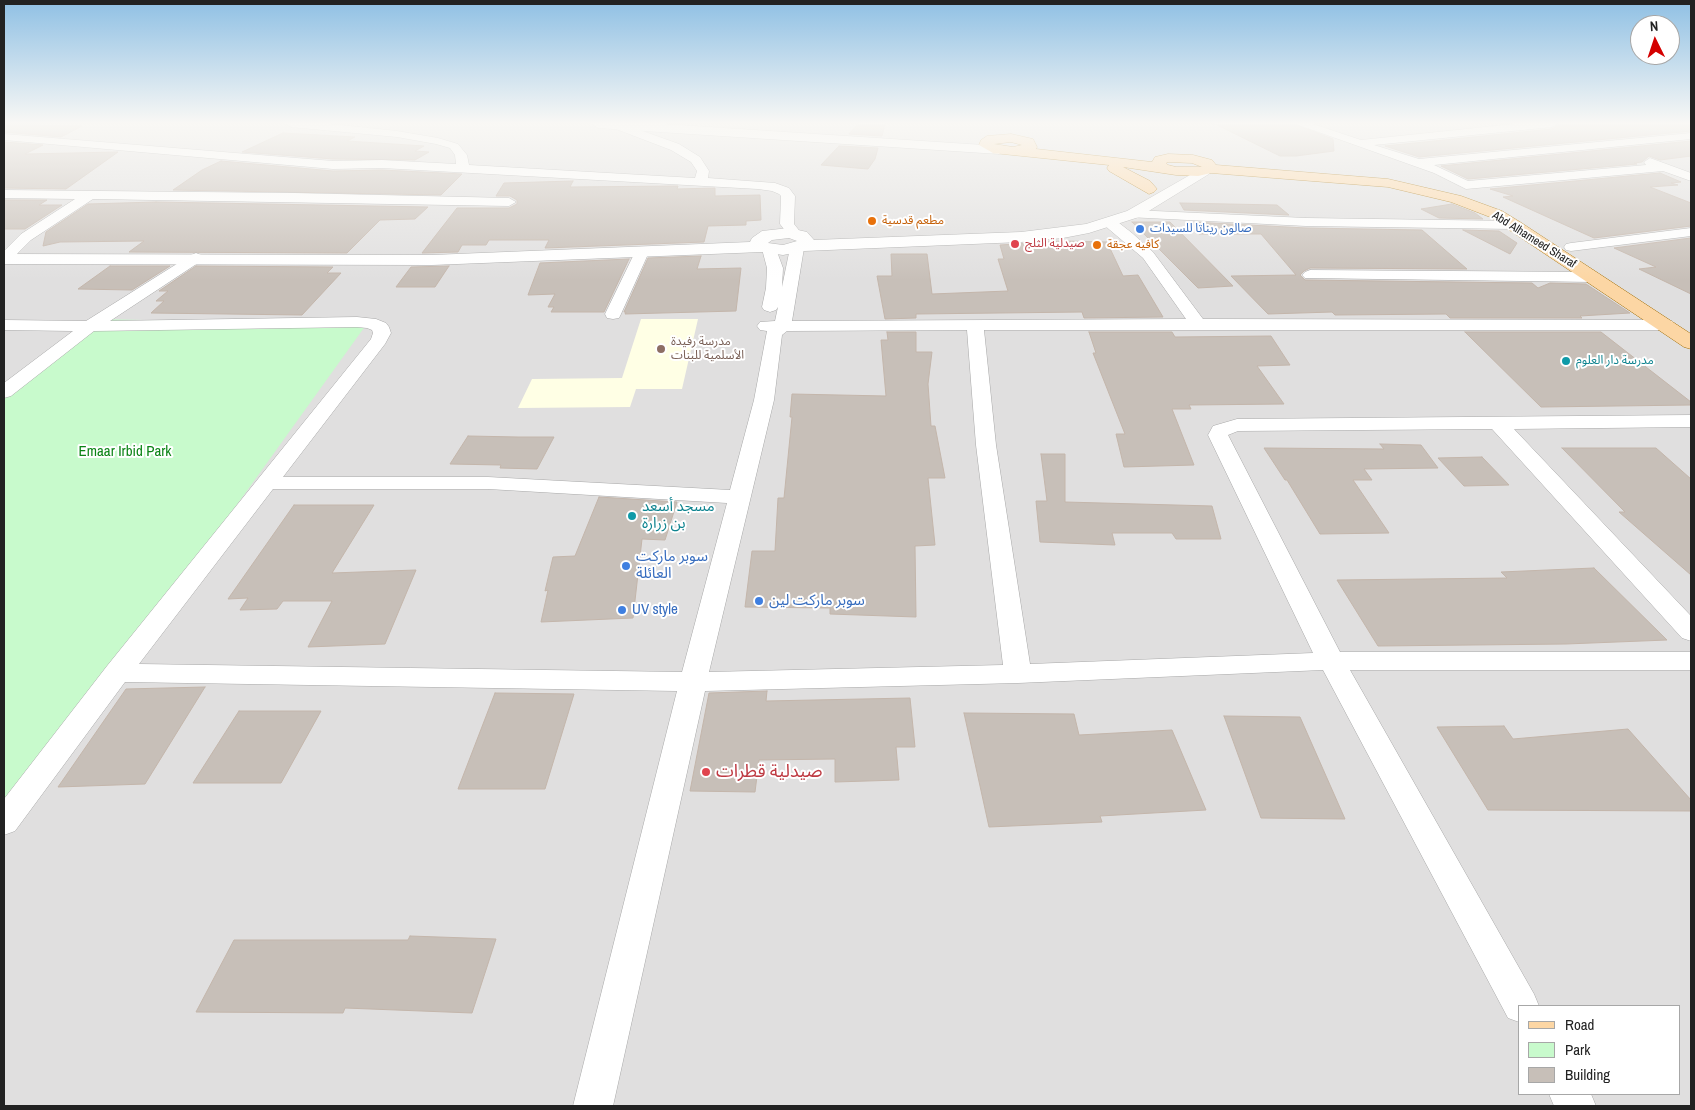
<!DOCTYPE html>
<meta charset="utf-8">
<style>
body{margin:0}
#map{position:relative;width:1695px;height:1110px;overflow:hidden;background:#f2efe9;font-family:"Archivo Narrow",sans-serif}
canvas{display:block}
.frame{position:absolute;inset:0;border:5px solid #222;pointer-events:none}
.legend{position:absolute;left:1518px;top:1005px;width:162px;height:90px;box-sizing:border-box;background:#fff;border:1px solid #a7a7a7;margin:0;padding:6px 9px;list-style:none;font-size:15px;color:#222}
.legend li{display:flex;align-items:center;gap:10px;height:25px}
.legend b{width:25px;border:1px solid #a7a7a7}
.north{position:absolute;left:1630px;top:15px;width:50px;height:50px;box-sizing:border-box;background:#fff;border:1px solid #a7a7a7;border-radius:50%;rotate:356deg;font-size:14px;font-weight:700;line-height:20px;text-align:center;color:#222}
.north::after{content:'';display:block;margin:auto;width:18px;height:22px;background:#d40000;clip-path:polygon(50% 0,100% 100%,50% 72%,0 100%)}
</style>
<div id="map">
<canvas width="1695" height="1110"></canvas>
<div class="frame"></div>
<ul class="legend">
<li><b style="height:6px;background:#fcd6a4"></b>Road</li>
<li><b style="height:14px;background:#c8facc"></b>Park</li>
<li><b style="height:14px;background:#c7bfb8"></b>Building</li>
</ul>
<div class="north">N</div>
</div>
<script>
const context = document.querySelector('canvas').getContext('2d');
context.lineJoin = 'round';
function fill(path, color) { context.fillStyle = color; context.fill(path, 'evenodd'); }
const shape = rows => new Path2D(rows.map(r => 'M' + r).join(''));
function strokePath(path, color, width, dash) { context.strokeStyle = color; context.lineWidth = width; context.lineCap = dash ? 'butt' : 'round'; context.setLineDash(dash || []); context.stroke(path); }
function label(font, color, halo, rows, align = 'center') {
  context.font = font + ' "Archivo Narrow","Noto Sans Arabic",sans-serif'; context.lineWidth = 4; context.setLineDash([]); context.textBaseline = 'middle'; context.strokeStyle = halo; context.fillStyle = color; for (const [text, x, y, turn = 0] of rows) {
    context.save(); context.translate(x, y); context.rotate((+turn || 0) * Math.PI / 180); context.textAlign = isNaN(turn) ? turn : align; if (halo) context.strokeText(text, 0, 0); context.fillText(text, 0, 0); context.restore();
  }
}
const residential = shape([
 [4,124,1691,124,1691,1106,4,1106],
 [1519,1006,1679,1006,1679,1094,1519,1094]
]);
const education = shape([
 [641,319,698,319,682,389,636,389,630,407,518,408,532,379,622,378]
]);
const park = shape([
 [99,319,366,325,4,829,4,393]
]);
const building = shape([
 [858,124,885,124,882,136,849,134,858,124],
 [1215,124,1294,124,1333,139,1334,151,1296,156,1280,156,1215,124],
 [1559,124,1691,124,1691,131,1419,157,1385,146,1552,129,1559,124],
 [4,125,82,126,61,137,4,132,4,125],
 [283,133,355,137,347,141,424,146,415,151,429,152,415,160,333,159,242,152,283,133],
 [1691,141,1691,156,1660,160,1649,156,1642,162,1634,163,1637,164,1468,179,1441,166,1691,141],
 [4,142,43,145,25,154,118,152,66,189,4,188,4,142],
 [839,146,878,148,875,159,868,169,821,165,839,146],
 [221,161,333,171,382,170,462,174,441,195,173,190,202,170,221,161],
 [1660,173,1681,182,1671,183,1678,185,1650,187,1691,203,1691,226,1594,238,1503,197,1513,196,1490,189,1660,173],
 [573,181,570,187,678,186,677,189,715,188,715,196,760,195,761,220,746,221,746,225,708,226,704,242,545,248,549,240,489,240,486,245,462,245,458,252,422,253,457,208,509,208,517,204,517,200,510,196,496,196,504,183,573,181],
 [4,200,47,200,39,205,62,205,25,229,4,229,4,200],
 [156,202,428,207,415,219,380,220,347,253,129,252,144,241,60,242,43,246,46,232,88,204,156,202],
 [1180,203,1277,205,1289,215,1184,210,1180,203],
 [1452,204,1475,213,1483,219,1439,218,1421,209,1452,204],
 [1132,222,1170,222,1233,286,1198,288,1132,222],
 [1192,222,1306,228,1422,230,1467,269,1310,268,1304,271,1300,275,1305,280,1532,283,1538,288,1550,283,1586,284,1630,313,1580,316,1582,318,1450,318,1446,314,1335,315,1332,312,1268,314,1231,276,1296,275,1261,234,1199,234,1192,222],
 [1463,230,1499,231,1517,243,1510,254,1463,230],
 [1691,238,1691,294,1639,269,1656,267,1614,248,1691,238],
 [1063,241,1107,242,1123,276,1138,275,1163,317,1084,318,1082,312,916,314,916,318,885,319,877,276,892,276,891,254,927,254,932,294,1008,291,998,259,1004,259,1000,245,1063,241],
 [701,256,697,269,741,268,736,311,625,314,626,312,624,312,648,258,701,256],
 [629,259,604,312,551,312,554,307,548,307,555,294,528,295,540,263,629,259],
 [110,266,170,266,132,290,78,289,110,266],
 [196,266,333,267,327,273,341,273,302,315,151,313,164,301,156,301,168,291,159,291,196,266],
 [449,266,435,287,396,287,411,267,449,266],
 [887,332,916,332,916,352,932,352,928,384,931,426,935,426,945,478,928,478,935,545,915,546,916,617,830,614,830,608,745,607,752,551,775,551,778,498,784,498,792,417,790,417,792,394,886,396,881,340,888,340,887,332],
 [1089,332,1172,332,1175,337,1271,336,1290,365,1257,366,1284,404,1189,405,1191,409,1172,409,1194,465,1124,467,1116,434,1125,434,1093,353,1096,353,1089,332],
 [1465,332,1601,332,1691,402,1691,405,1541,407,1465,332],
 [468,436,518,437,554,437,537,469,500,468,501,465,450,464,468,436],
 [1380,444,1421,445,1438,468,1364,469,1372,480,1353,480,1389,533,1320,534,1287,480,1285,480,1264,448,1384,449,1380,444],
 [1562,448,1656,448,1691,479,1691,575,1619,512,1625,512,1562,448],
 [1041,454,1065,454,1065,502,1212,506,1221,539,1176,539,1172,533,1112,533,1115,545,1040,542,1036,501,1047,501,1041,454],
 [1482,457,1509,485,1464,486,1438,458,1482,457],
 [599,497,677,502,665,540,642,539,633,618,541,622,548,590,545,591,553,557,575,556,599,497],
 [294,505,374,505,332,573,416,570,385,644,308,647,332,601,283,601,277,609,240,610,248,598,228,599,294,505],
 [1594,568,1667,640,1566,644,1378,646,1337,580,1507,578,1501,572,1594,568],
 [205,687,145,784,58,787,126,689,205,687],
 [767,691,766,701,910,698,915,747,896,747,899,780,835,782,835,759,759,760,755,792,690,791,709,693,767,691],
 [495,693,574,694,545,789,458,789,495,693],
 [239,711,321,711,281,783,193,783,239,711],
 [964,713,1074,714,1079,735,1172,730,1206,810,1100,816,1102,822,989,827,964,713],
 [1224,716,1300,717,1345,819,1261,818,1224,716],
 [1504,726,1513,739,1628,729,1691,800,1691,811,1488,810,1437,727,1504,726],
 [410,936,496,939,472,1013,345,1008,343,1013,196,1012,234,940,408,940,410,936]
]);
const minor = shape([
 [286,124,330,124,397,131,438,138,458,144,467,155,469,165,695,178,697,171,691,162,671,150,616,129,614,127,616,125,623,124,679,144,700,157,709,171,708,178,775,183,789,188,795,196,794,224,802,234,800,237,790,237,780,224,781,196,779,194,772,191,758,189,382,168,333,169,4,140,4,134,333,161,382,160,456,164,455,155,450,148,436,144,397,137,291,127,286,124],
 [1296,124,1313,124,1361,140,1514,124,1557,124,1552,127,1374,145,1419,159,1691,133,1691,139,1434,165,1468,181,1646,165,1644,162,1650,158,1691,173,1691,181,1663,171,1466,189,1434,173,1296,124],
 [4,190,294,193,509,198,516,202,509,206,93,199,31,240,9,262,4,264,4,251,21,234,75,199,4,198,4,190],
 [1133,210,1306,218,1514,221,1519,222,1521,225,1519,228,1514,229,1306,226,1128,217,1126,214,1128,211,1133,210],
 [1109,218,1114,219,1132,233,1153,252,1203,319,1666,320,1672,321,1675,325,1672,329,1666,330,984,330,996,445,1030,664,1313,653,1208,435,1213,426,1237,419,1691,415,1691,427,1514,429,1691,616,1691,641,1682,638,1492,429,1238,431,1228,435,1340,652,1691,652,1691,670,1350,670,1534,994,1539,1006,1519,1006,1519,1022,1508,1018,1323,670,1018,683,705,691,613,1106,573,1106,677,691,125,682,15,831,4,835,4,799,107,666,371,339,373,333,372,330,367,328,357,327,94,331,11,396,4,398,4,383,73,331,4,330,4,320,86,321,191,255,196,253,201,255,204,258,201,261,110,321,357,317,376,319,386,323,389,327,391,333,385,344,283,477,488,477,730,490,754,400,767,331,760,330,757,326,760,322,775,321,778,307,776,310,770,312,764,310,762,307,766,288,767,268,762,249,764,246,774,246,776,249,783,268,782,287,790,248,792,245,797,244,802,245,804,248,792,321,1186,319,1143,258,1104,225,1102,222,1104,219,1109,218],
 [967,330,976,445,1003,665,709,672,774,400,782,335,787,331,967,330],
 [273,489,488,489,727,503,682,672,139,664,273,489],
 [1691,228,1691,236,1571,251,1566,250,1564,247,1566,244,1571,243,1691,228],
 [642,248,647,249,649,252,621,314,619,318,613,319,607,318,605,314,635,252,637,249,642,248],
 [1310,270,1593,272,1599,274,1601,277,1599,280,1593,282,1305,278,1302,275,1305,272,1310,270],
 [1549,1094,1591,1094,1596,1106,1554,1106,1549,1094]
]);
const tertiary = shape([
 [592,124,663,124,999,146,1006,150,999,154,598,128,592,124],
 [1204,167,1209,168,1211,171,1209,174,1139,217,1089,233,1063,238,1021,242,804,251,783,255,762,252,432,265,4,264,4,254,432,255,750,242,752,238,762,231,789,228,807,232,814,240,1021,232,1086,224,1127,211,1204,167],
 [789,238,797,241,783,245,768,243,772,240,789,238]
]);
const primary = shape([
 [1011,134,1033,139,1037,147,1036,149,1152,162,1155,157,1168,154,1193,155,1212,160,1216,165,1388,179,1461,196,1502,211,1520,222,1691,334,1691,349,1684,347,1490,217,1451,202,1388,187,1211,173,1198,176,1176,175,1123,167,1150,181,1157,189,1154,192,1149,194,1109,171,1107,168,1109,165,993,153,979,145,981,140,987,136,1011,134],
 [1011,142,1022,145,1013,147,994,144,1011,142],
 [1168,162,1192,163,1202,167,1176,167,1168,165,1166,163,1168,162]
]);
const markers = [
 [872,221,5,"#e8710a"],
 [1140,229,5,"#3f7fe0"],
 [1015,244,5,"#e0444e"],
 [1097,245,5,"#e8710a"],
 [661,349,5,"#8d6e63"],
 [1566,361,5,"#0f9aa8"],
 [632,516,5,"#0f9aa8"],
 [626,566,5,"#3f7fe0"],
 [759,601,5,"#3f7fe0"],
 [622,610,5,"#3f7fe0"],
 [706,772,5,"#e0444e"]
];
const farFoodnames = [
 ["مطعم قدسية",882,221],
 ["كافيه عجقة",1107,245]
];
const farShopnames = [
 ["صالون ريناتا للسيدات",1150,229]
];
const farStreetnames = [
 ["Abd Alhameed Sharaf",1534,240,32]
];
const farHealthnames = [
 ["صيدلية الثلج",1025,244]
];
const farEducationnames = [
 ["مدرسة رفيدة",671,342],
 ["الأسلمية للبنات",671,356]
];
const farCulturenames = [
 ["مدرسة دار العلوم",1576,361]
];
const parkNames = [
 ["Emaar Irbid Park",125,452]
];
const cultureNames = [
 ["مسجد أسعد",642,507],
 ["بن زرارة",642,524]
];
const shopNames = [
 ["سوبر ماركت",636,557],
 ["العائلة",636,574],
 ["سوبر ماركت لين",769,601],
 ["UV style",632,610]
];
const nearHealthnames = [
 ["صيدلية قطرات",716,772]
];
fill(residential, '#e0dfdf');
fill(education, '#ffffe5');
fill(park, '#c8facc');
fill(building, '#c7bfb8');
strokePath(building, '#c4b6ab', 1);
strokePath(minor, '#a9a9a9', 1);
strokePath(tertiary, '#a9a9a9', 1);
strokePath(primary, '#a06b00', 1);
fill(minor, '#fff');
fill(tertiary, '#fff');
fill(primary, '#fcd6a4');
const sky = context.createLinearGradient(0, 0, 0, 280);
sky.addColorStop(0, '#8fc0e4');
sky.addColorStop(0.44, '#f9f8f5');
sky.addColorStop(1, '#f9f8f500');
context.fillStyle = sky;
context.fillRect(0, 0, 1695, 280);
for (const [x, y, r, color] of markers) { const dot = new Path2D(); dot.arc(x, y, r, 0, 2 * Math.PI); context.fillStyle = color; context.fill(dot); strokePath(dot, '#fff', 2); }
label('12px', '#c56008', '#fff', farFoodnames, 'left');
label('12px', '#366cbe', '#fff', farShopnames, 'left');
label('12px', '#222', '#fff', farStreetnames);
label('12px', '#be3a42', '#fff', farHealthnames, 'left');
label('12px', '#785e54', '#fff', farEducationnames, 'left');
label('12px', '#0d838f', '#fff', farCulturenames, 'left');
label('15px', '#0c8416', '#fff', parkNames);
label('15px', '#0d838f', '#fff', cultureNames, 'left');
label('15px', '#366cbe', '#fff', shopNames, 'left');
label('18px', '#be3a42', '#fff', nearHealthnames, 'left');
</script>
